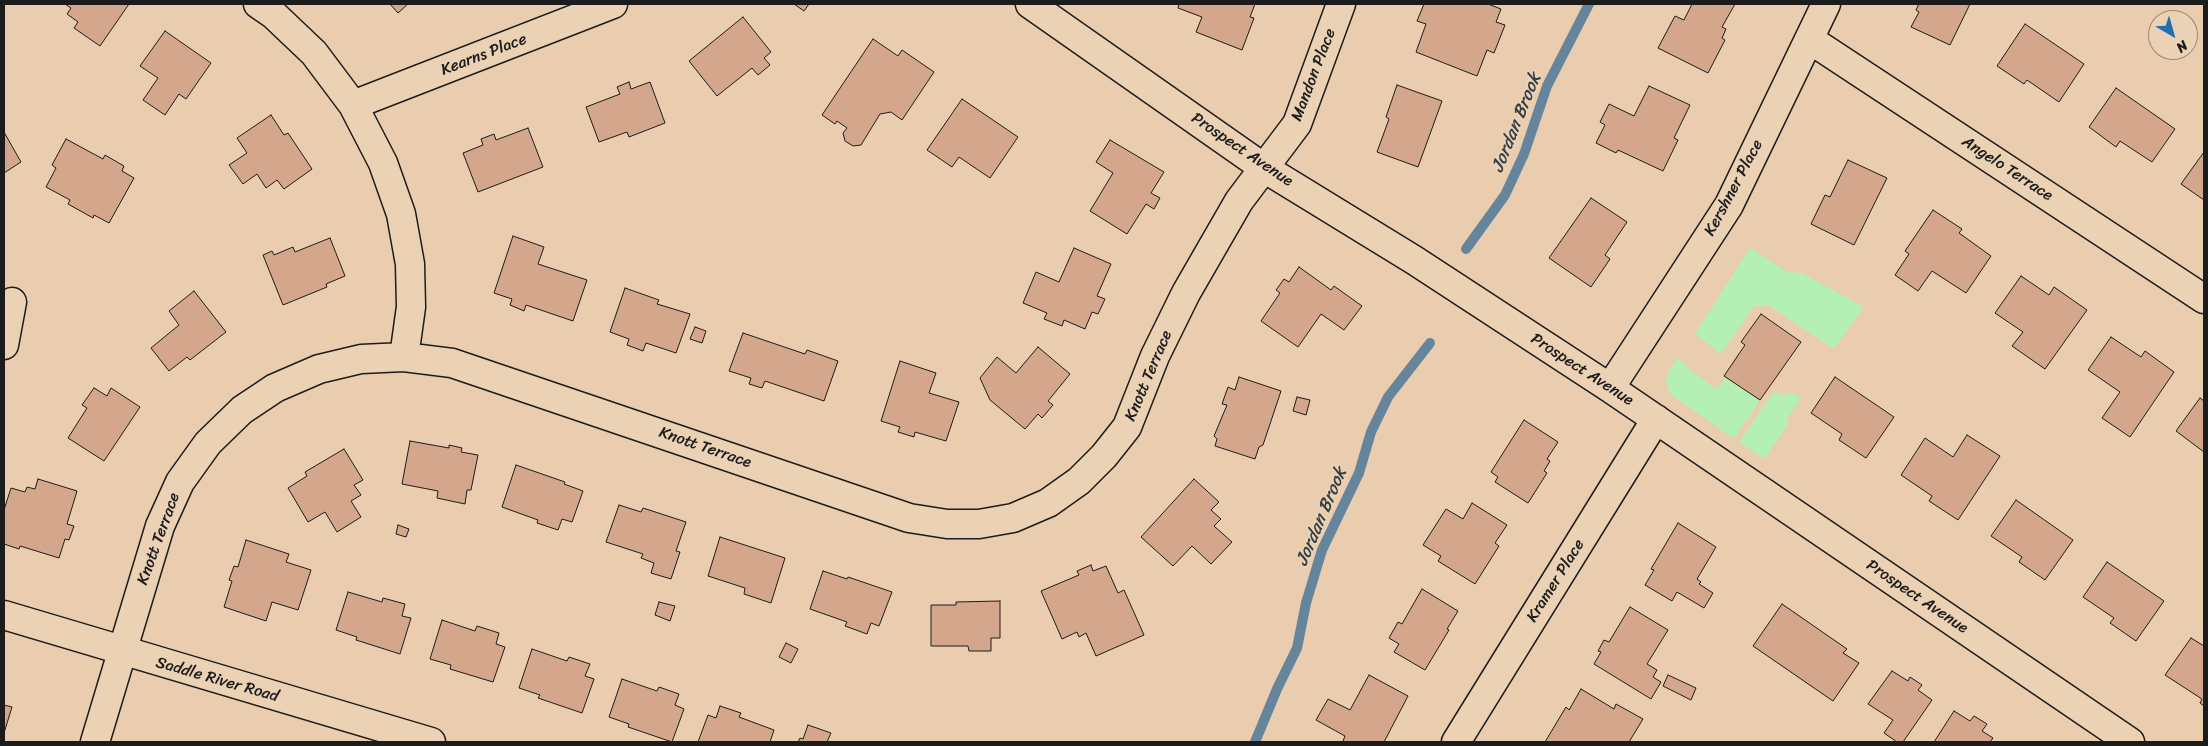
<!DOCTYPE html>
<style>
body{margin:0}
#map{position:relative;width:2208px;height:746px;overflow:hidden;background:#eaccae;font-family:Sriracha,sans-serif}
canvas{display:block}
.frame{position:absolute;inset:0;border:5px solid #1c1c1c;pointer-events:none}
.north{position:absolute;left:2148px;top:10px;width:50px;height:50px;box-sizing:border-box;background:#ecd2b4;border:1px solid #998977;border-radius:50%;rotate:142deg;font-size:14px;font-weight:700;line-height:20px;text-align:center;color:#1c1c1c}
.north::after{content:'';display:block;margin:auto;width:18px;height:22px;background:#1f6fb2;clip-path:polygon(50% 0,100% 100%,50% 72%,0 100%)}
</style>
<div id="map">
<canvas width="2208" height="746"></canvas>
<div class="frame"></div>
<div class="north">N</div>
</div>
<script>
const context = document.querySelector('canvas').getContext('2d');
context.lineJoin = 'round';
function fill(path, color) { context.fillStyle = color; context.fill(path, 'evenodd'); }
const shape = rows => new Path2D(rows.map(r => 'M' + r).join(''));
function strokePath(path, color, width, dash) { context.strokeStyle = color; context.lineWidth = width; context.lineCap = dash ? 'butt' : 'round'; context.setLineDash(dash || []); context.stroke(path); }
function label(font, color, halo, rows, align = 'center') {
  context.font = font + ' Sriracha,sans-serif'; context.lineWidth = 4; context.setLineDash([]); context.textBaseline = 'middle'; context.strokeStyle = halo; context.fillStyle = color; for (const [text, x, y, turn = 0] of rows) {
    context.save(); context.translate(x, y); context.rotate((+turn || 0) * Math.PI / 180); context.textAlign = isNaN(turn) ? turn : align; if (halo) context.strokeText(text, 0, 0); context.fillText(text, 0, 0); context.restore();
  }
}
const green = shape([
 [1750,247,1787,272,1802,273,1864,307,1834,349,1770,306,1754,306,1721,354,1695,334],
 [1678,357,1690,370,1717,389,1726,377,1760,400,1734,439,1670,394,1666,381,1669,371],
 [1774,391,1782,396,1791,392,1801,398,1786,420,1789,423,1764,459,1739,442]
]);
const stream = shape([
 [1466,249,1505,195,1524,154,1547,86,1589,4],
 [1255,742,1277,689,1297,648,1306,603,1322,550,1359,473,1371,432,1388,397,1430,343]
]);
const building = shape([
 [65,4,129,4,100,46,74,28,78,22,67,14,71,8,65,4],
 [390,4,408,4,398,13,390,4],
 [794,4,809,4,804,11,794,4],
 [1179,4,1255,4,1250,17,1254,18,1242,50,1196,32,1202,17,1178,8,1179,4],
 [1424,4,1488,4,1501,9,1496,22,1505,25,1494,53,1487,50,1477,76,1416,52,1426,24,1417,21,1424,4],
 [1692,4,1735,4,1722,27,1726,29,1722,38,1725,40,1708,73,1658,48,1675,16,1684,20,1692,4],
 [1919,4,1970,4,1950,45,1911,27,1919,12,1916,10,1919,4],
 [743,17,771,52,764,58,770,65,758,75,752,68,717,96,689,61,743,17],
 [2025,24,2084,64,2059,102,2027,80,2024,84,1997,66,2025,24],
 [165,31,211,63,186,99,179,94,165,115,143,100,158,78,140,66,165,31],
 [873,39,898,56,902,50,934,72,902,120,891,112,880,114,861,145,853,146,845,141,843,133,847,128,837,121,835,124,822,115,873,39],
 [629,82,631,89,650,82,665,123,629,137,627,132,599,142,586,107,620,94,617,87,629,82],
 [1397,85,1442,101,1418,167,1377,152,1389,119,1386,117,1397,85],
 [1649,86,1690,105,1674,138,1678,140,1663,171,1618,150,1616,153,1596,143,1605,125,1600,122,1609,104,1634,116,1649,86],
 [2116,88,2175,129,2152,162,2120,141,2116,147,2089,127,2116,88],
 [962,99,1018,137,990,178,959,157,952,167,927,150,962,99],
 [271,115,284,135,288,133,312,169,284,189,277,180,266,188,257,174,243,184,229,165,247,153,237,138,271,115],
 [528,128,543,167,478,192,463,153,483,145,481,139,494,134,496,140,528,128],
 [4,132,21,162,4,173,4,132],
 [66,139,103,159,105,155,124,166,122,171,134,178,109,223,94,215,93,218,68,204,70,200,46,187,56,168,52,165,66,139],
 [1110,140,1164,172,1151,193,1160,198,1154,209,1146,204,1127,234,1090,211,1113,173,1096,162,1110,140],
 [2204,152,2204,200,2181,184,2204,152],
 [1848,160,1887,178,1854,245,1811,224,1825,195,1830,197,1848,160],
 [1591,198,1627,222,1605,255,1610,259,1591,287,1549,258,1591,198],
 [1933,210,1962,229,1959,233,1991,256,1966,293,1932,271,1918,291,1895,275,1909,254,1905,251,1933,210],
 [513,236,544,247,538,264,587,280,573,321,526,305,524,311,510,305,512,299,494,293,513,236],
 [330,238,345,276,326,284,327,287,283,305,263,255,272,251,274,255,293,247,295,252,330,238],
 [1074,248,1111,264,1097,296,1105,299,1098,314,1092,312,1085,329,1064,320,1062,326,1044,319,1047,313,1023,303,1036,272,1059,282,1074,248],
 [1299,267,1331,290,1334,286,1362,306,1344,330,1321,314,1298,347,1261,321,1280,293,1276,290,1284,279,1289,282,1299,267],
 [2021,276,2049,295,2054,287,2087,310,2045,369,2012,346,2023,332,1995,313,2021,276],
 [625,288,659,300,657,304,690,314,676,353,646,343,643,351,627,345,629,339,610,332,625,288],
 [194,291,226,332,190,360,187,357,169,371,151,348,179,325,169,311,194,291],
 [1761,314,1801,342,1760,400,1724,376,1745,345,1741,342,1761,314],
 [695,327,706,331,702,343,690,339,695,327],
 [743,333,805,354,807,350,838,361,824,401,765,381,762,388,749,384,751,378,729,371,743,333],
 [2111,337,2141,357,2145,351,2174,372,2130,437,2102,418,2120,392,2088,370,2111,337],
 [1038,347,1070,374,1048,401,1053,405,1042,418,1038,414,1025,429,990,400,980,378,997,357,1016,373,1038,347],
 [900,361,936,373,929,393,959,402,946,441,915,432,914,437,898,432,900,427,881,421,900,361],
 [1239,377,1281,391,1263,445,1259,447,1255,459,1215,446,1217,439,1214,436,1227,405,1222,404,1228,387,1235,390,1239,377],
 [1835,377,1894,417,1866,458,1839,440,1842,434,1811,413,1835,377],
 [94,388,107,396,111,388,140,407,104,461,68,438,87,408,82,405,94,388],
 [1297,397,1310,400,1306,415,1293,411,1297,397],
 [2200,398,2204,401,2204,452,2176,431,2200,398],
 [1524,420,1558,442,1547,459,1550,461,1544,471,1547,473,1528,503,1495,482,1498,477,1491,472,1524,420],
 [1967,435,2000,456,1958,520,1929,501,1932,496,1901,475,1925,438,1953,457,1967,435],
 [410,441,449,448,449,445,462,448,461,452,478,455,471,490,467,490,465,504,437,498,438,491,402,484,410,441],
 [344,449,363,480,354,485,361,495,351,501,361,517,337,532,325,512,308,522,288,488,307,476,305,472,344,449],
 [516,465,565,482,564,484,583,491,572,522,562,519,558,530,537,523,538,520,502,507,516,465],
 [38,479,77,491,67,524,74,526,69,540,65,539,59,558,20,546,19,549,4,544,4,510,11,488,25,492,27,487,35,489,38,479],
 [1194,479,1219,502,1211,510,1221,519,1214,526,1232,542,1211,564,1192,546,1173,566,1141,537,1194,479],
 [2016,500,2073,540,2045,580,2019,562,2022,557,1991,536,2016,500],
 [1472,503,1507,525,1495,543,1499,546,1475,584,1438,561,1441,556,1423,545,1446,509,1463,519,1472,503],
 [619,505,641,512,643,508,686,522,676,551,680,552,671,579,651,573,654,563,641,558,643,554,606,542,619,505],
 [1678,523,1716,547,1697,579,1701,582,1699,584,1713,593,1704,608,1677,592,1672,601,1645,585,1654,570,1651,569,1678,523],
 [398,525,409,529,406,537,396,534,398,525],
 [720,537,785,558,771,603,744,594,745,588,708,576,720,537],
 [246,540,289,554,286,562,311,570,298,610,272,602,266,621,224,607,232,581,229,580,234,566,238,567,246,540],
 [2107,562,2164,601,2136,641,2110,623,2114,618,2083,597,2107,562],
 [1091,565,1093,571,1106,566,1118,593,1124,590,1144,635,1096,656,1086,633,1079,637,1077,632,1062,639,1041,591,1079,575,1077,571,1091,565],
 [823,571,847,579,848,577,892,592,879,626,871,623,867,634,845,626,847,622,810,609,823,571],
 [1422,589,1458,611,1447,629,1449,630,1425,670,1394,652,1399,644,1389,638,1398,622,1402,624,1422,589],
 [348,592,382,602,383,598,405,604,402,616,411,618,400,654,356,640,357,637,336,630,348,592],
 [1000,601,1000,638,991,638,991,651,969,651,968,646,931,646,931,605,956,605,956,602,1000,601],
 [659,602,675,606,670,621,655,615,659,602],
 [1782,604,1847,649,1843,653,1859,663,1833,701,1753,646,1782,604],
 [1630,607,1668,630,1647,664,1657,670,1653,677,1661,682,1651,699,1594,664,1601,652,1598,651,1604,640,1609,642,1630,607],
 [442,620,475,631,477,626,499,633,496,644,505,647,493,682,450,669,451,665,430,659,442,620],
 [2191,638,2204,646,2204,706,2200,703,2202,699,2165,675,2191,638],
 [786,643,798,649,791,663,779,657,786,643],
 [532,649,567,661,569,657,590,664,585,676,594,679,582,713,538,698,540,695,519,688,532,649],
 [1892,671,1908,681,1910,677,1922,685,1918,690,1932,700,1903,742,1897,742,1884,733,1893,720,1868,704,1892,671],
 [1369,675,1408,696,1384,742,1346,742,1343,741,1345,736,1316,720,1328,699,1350,710,1369,675],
 [1668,675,1696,688,1691,700,1663,686,1668,675],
 [622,679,657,691,659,687,679,694,675,705,684,709,672,742,628,727,629,724,609,717,622,679],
 [1581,689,1614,709,1616,704,1643,719,1629,742,1545,742,1566,707,1569,710,1581,689],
 [4,705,12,707,4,733,4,705],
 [720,706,741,713,739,717,774,730,770,742,698,742,708,715,716,718,720,706],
 [1954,711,1970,721,1974,716,1987,724,1982,731,1993,738,1990,742,1934,742,1954,711],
 [808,725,831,733,827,742,798,742,800,738,803,739,808,725]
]);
const minor = shape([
 [258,4,274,15,314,53,353,105,383,163,401,214,410,264,411,307,404,357],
 [1030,4,1264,168,1414,260,1610,388,2130,742],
 [1809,39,2204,299],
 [353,105,613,4],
 [4,345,12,302],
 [1610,388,1729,205,1826,4],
 [95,742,160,526,180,482,208,443,242,410,275,388,319,369,361,359,404,357,452,363,909,518,947,524,979,524,1013,518,1048,503,1079,481,1104,456,1127,427,1155,356,1186,293,1239,201,1297,124,1341,4],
 [1456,742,1656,419]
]);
const major = shape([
 [4,615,431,742]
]);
const streetNames = [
 ["Kearns Place",484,55,-21],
 ["Mandon Place",1314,75,-69],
 ["Prospect Avenue",1242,150,34],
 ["Angelo Terrace",2007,169,33],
 ["Kershner Place",1734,188,-62],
 ["Prospect Avenue",1582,370,33],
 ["Knott Terrace",1149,376,-67],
 ["Knott Terrace",705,448,19],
 ["Knott Terrace",159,539,-70],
 ["Kramer Place",1556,581,-58],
 ["Prospect Avenue",1917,597,34],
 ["Saddle River Road",217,680,16]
];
const waterNames = [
 ["Jordan Brook",1517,123,-68],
 ["Jordan Brook",1322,517,-67]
];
fill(green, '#b4efb4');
strokePath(stream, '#65859d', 10);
fill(building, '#d4a68c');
strokePath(building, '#1c1c1c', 1);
strokePath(minor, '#1c1c1c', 31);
strokePath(major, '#1c1c1c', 31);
strokePath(minor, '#ecd2b4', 28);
strokePath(major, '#ecd2b4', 28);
label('16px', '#1c1c1c', '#ecd2b4', streetNames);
label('italic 18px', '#343f47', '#ecd2b4', waterNames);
</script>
